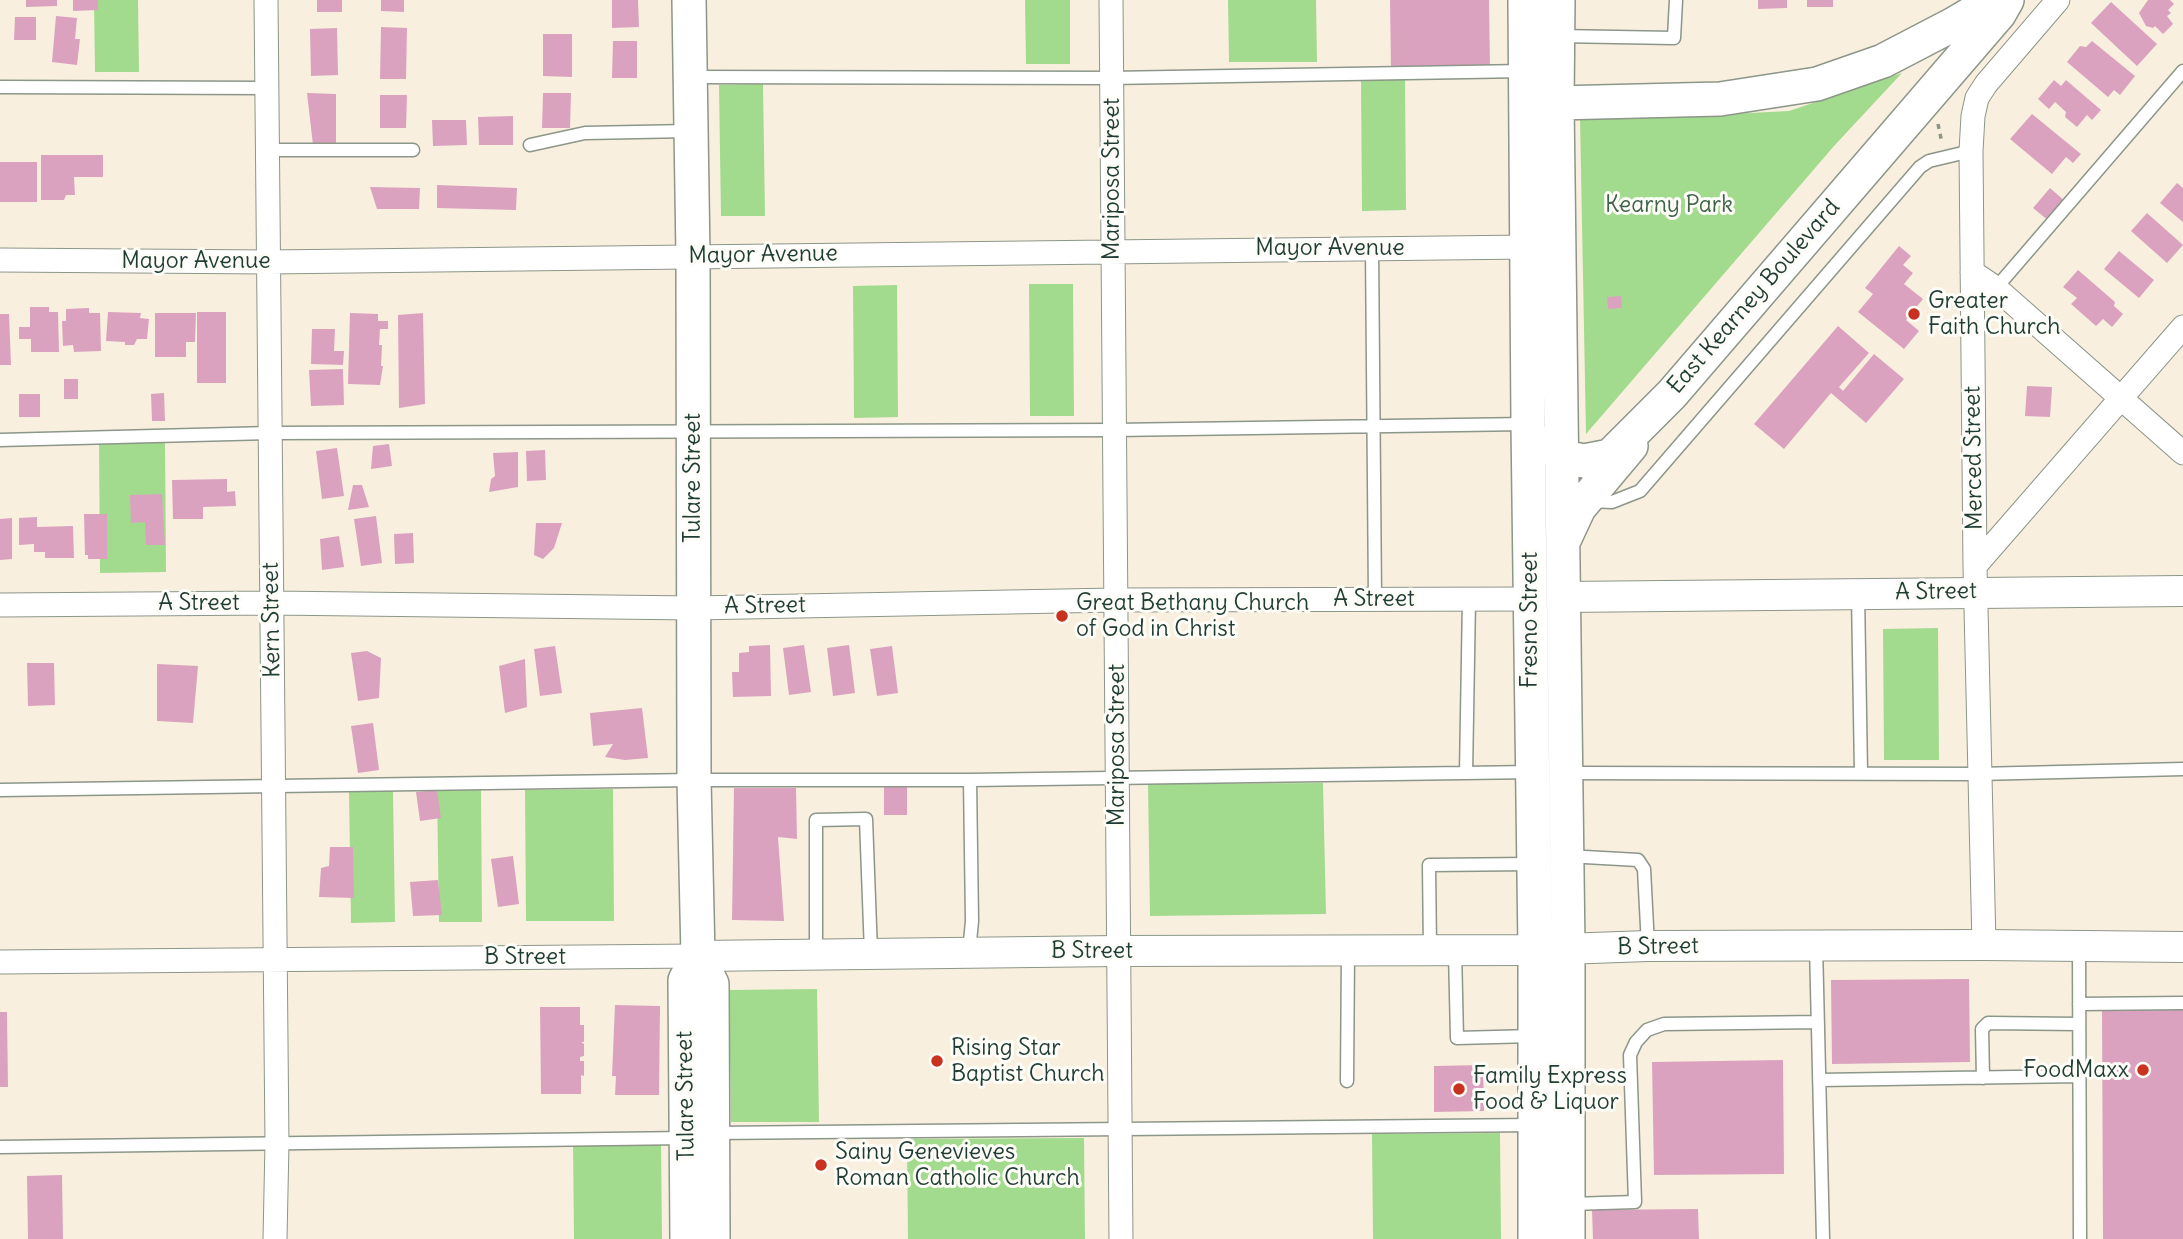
<!DOCTYPE html>
<style>
body{margin:0}
canvas{display:block;background:#f8efde}
</style>
<canvas width="2183" height="1239"></canvas>
<script>
const context = document.querySelector('canvas').getContext('2d');
context.lineJoin = 'round';
function fill(path, color) { context.fillStyle = color; context.fill(path, 'evenodd'); }
const shape = rows => new Path2D(rows.map(r => 'M' + r).join(''));
function strokePath(path, color, width, dash) { context.strokeStyle = color; context.lineWidth = width; context.lineCap = dash ? 'butt' : 'round'; context.setLineDash(dash || []); context.stroke(path); }
function label(font, color, halo, rows, align = 'center') {
  context.font = font + ' Delius,sans-serif'; context.lineWidth = 6; context.setLineDash([]); context.textBaseline = 'middle'; context.strokeStyle = halo; context.fillStyle = color; for (const [text, x, y, turn = 0] of rows) {
    context.save(); context.translate(x, y); context.rotate((+turn || 0) * Math.PI / 180); context.textAlign = isNaN(turn) ? turn : align; if (halo) context.strokeText(text, 0, 0); context.fillText(text, 0, 0); context.restore();
  }
}
const green = shape([
 [94,0,138,0,139,72,95,72],
 [1025,0,1070,0,1070,64,1026,64],
 [1228,0,1316,0,1317,62,1229,62],
 [1902,73,1834,146,1586,434,1580,118,1670,117,1789,111],
 [1361,79,1405,79,1406,210,1362,211],
 [763,84,765,216,721,216,719,85],
 [1029,284,1073,284,1074,416,1030,416],
 [897,285,898,417,854,418,853,286],
 [99,441,165,441,166,572,100,573],
 [1938,628,1939,760,1884,760,1883,629],
 [1323,783,1326,914,1150,916,1148,784],
 [613,789,614,921,526,921,525,790],
 [437,790,481,790,482,922,439,922],
 [349,791,393,791,395,922,351,923],
 [817,989,819,1122,731,1122,729,990],
 [1500,1133,1501,1239,1373,1239,1372,1134],
 [1084,1138,1085,1239,908,1239,907,1139],
 [661,1140,662,1239,574,1239,573,1141]
]);
const building = shape([
 [26,0,57,0,57,6,26,7],
 [73,0,98,0,98,10,73,11],
 [317,0,342,0,342,12,317,12],
 [381,0,404,0,404,12,381,11],
 [612,0,638,0,639,27,612,28],
 [1390,0,1489,0,1490,68,1391,69],
 [1758,0,1787,0,1787,8,1758,9],
 [1807,0,1833,0,1833,7,1807,7],
 [2148,0,2170,0,2174,4,2168,10,2171,13,2167,16,2173,24,2163,34,2155,26,2153,28,2146,26,2139,13],
 [2111,2,2157,44,2137,66,2091,23],
 [56,16,77,18,75,39,80,39,77,65,52,62],
 [15,17,36,17,36,40,14,40],
 [381,27,407,28,406,79,380,79],
 [337,28,338,75,311,76,310,29],
 [543,34,572,34,572,77,543,76],
 [613,41,637,41,637,78,612,78],
 [2092,41,2135,76,2120,95,2114,90,2108,97,2067,62,2080,46,2086,47],
 [2054,80,2061,86,2066,80,2101,110,2092,120,2087,115,2077,127,2065,117,2066,112,2055,102,2049,109,2038,99],
 [307,93,336,94,336,145,313,145],
 [543,93,571,93,570,128,542,128],
 [380,95,407,95,406,128,380,128],
 [2032,114,2081,154,2073,163,2066,157,2052,174,2010,139],
 [513,116,513,145,479,145,478,117],
 [432,120,466,120,467,145,433,146],
 [41,155,103,155,103,177,74,177,75,195,66,195,64,200,41,200],
 [0,162,37,162,37,202,0,202],
 [2177,183,2183,188,2183,222,2160,203],
 [437,185,517,188,516,210,437,208],
 [370,187,420,188,419,209,377,209],
 [2050,188,2066,202,2049,221,2033,208],
 [2147,213,2183,245,2167,263,2131,231],
 [1899,246,1911,256,1903,265,1913,273,1904,284,1923,299,1906,320,1919,331,1904,349,1858,312,1873,294,1865,288],
 [2119,251,2154,280,2139,298,2104,269],
 [2078,270,2115,302,2114,306,2123,314,2112,327,2103,319,2096,326,2071,304,2077,298,2063,287],
 [1621,296,1622,308,1608,309,1607,297],
 [30,307,49,307,49,312,58,312,59,352,31,352,31,339,19,339,19,327,30,327],
 [89,308,89,313,100,313,101,351,74,352,73,345,63,346,62,321,66,321,66,309],
 [108,312,141,313,140,318,149,319,147,339,137,339,134,345,125,345,125,342,106,341],
 [197,312,226,312,226,383,197,383],
 [155,313,196,313,195,342,186,342,186,357,155,357],
 [350,313,378,314,378,321,388,321,388,329,380,329,379,345,382,345,381,366,383,366,380,385,348,384],
 [423,313,425,404,399,408,398,315],
 [0,314,9,314,11,365,0,365],
 [1838,326,1869,353,1839,387,1843,391,1874,354,1904,379,1866,423,1831,393,1784,449,1754,424],
 [312,329,335,329,334,351,344,351,343,365,311,364],
 [343,369,344,405,311,406,309,370],
 [64,379,78,379,78,399,64,399],
 [2027,386,2052,387,2050,417,2025,416],
 [164,393,165,421,152,421,151,394],
 [19,394,40,394,40,417,19,417],
 [389,444,392,466,371,469,373,446],
 [337,448,344,496,322,499,316,451],
 [545,450,546,480,527,481,526,451],
 [518,452,518,487,489,492,491,479,495,476,493,453],
 [227,479,227,492,235,491,236,506,203,507,203,519,173,519,172,480],
 [353,485,362,485,369,507,348,510],
 [162,494,165,545,146,545,145,522,131,523,130,495],
 [84,514,107,514,107,559,88,559,88,555,85,555],
 [376,516,382,563,361,566,354,519],
 [37,517,37,527,73,526,74,558,45,558,45,552,34,552,34,544,19,545,19,518],
 [12,518,12,559,0,560,0,519],
 [536,523,562,523,554,548,543,559,534,555],
 [413,533,414,563,395,564,394,534],
 [339,536,344,567,322,570,320,539],
 [770,645,771,696,733,697,732,672,739,672,739,653,749,652,749,646],
 [804,645,811,692,789,695,783,648],
 [849,645,855,693,833,696,827,648],
 [555,646,562,693,540,696,534,649],
 [892,646,898,693,877,696,870,649],
 [367,651,381,658,379,698,358,701,351,653],
 [525,659,527,707,505,713,499,666],
 [27,663,54,663,55,705,28,706],
 [157,664,198,666,193,723,157,721],
 [642,708,648,758,625,760,605,757,613,744,593,746,590,713],
 [373,723,379,770,358,773,351,726],
 [884,784,907,784,907,815,884,815],
 [734,788,796,788,797,839,778,837,784,921,732,920],
 [437,790,441,818,420,821,416,792],
 [330,847,353,847,354,898,319,897,321,868,329,866],
 [513,856,519,904,498,907,491,859],
 [438,880,442,915,413,916,410,882],
 [1969,979,1970,1062,1832,1064,1831,980],
 [615,1005,660,1006,659,1095,615,1095,616,1076,612,1076],
 [540,1007,580,1007,580,1025,584,1025,584,1042,581,1042,584,1044,584,1056,580,1057,580,1061,584,1061,584,1076,581,1075,581,1094,541,1094],
 [2102,1007,2183,1010,2183,1239,2103,1239],
 [0,1012,7,1012,8,1087,0,1087],
 [1783,1060,1784,1174,1654,1175,1652,1062],
 [1483,1065,1484,1111,1434,1112,1434,1066],
 [62,1175,63,1239,28,1239,27,1176],
 [1698,1209,1699,1239,1593,1239,1592,1210]
]);
const path = shape([
 [1938,124,1942,143]
]);
const service = shape([
 [1558,36,1674,38,1676,0],
 [692,77,1111,78,1525,71],
 [0,87,267,88],
 [530,145,585,133,689,131],
 [268,150,413,150],
 [1372,248,1375,599],
 [1996,288,2183,71],
 [0,440,270,433,1114,430,1527,424],
 [1589,501,1612,502,1640,491,1920,167,1929,161,1971,151],
 [1858,594,1861,773],
 [1466,773,1469,599],
 [1569,773,1978,774,2183,769],
 [0,790,694,780,970,780,1533,772],
 [1567,856,1638,860,1644,869,1648,946],
 [1816,945,1823,1239],
 [2079,947,2080,1239],
 [1430,950,1429,865,1532,864],
 [1455,951,1457,1038,1533,1036],
 [969,952,972,921,970,780],
 [816,954,816,820,866,819,871,953],
 [2079,1004,2183,1003],
 [1983,1078,1982,1029,1988,1023,2079,1024],
 [1819,1080,2079,1076],
 [1347,1081,1348,951],
 [713,1133,1535,1125],
 [0,1147,686,1138],
 [1571,1204,1635,1202,1630,1055,1636,1042,1647,1030,1664,1024,1818,1022]
]);
const minor = shape([
 [266,0,277,1143,275,1239],
 [1111,0,1121,1239],
 [0,260,269,262,1527,247],
 [1972,272,1996,288,2183,453],
 [1975,566,2183,327],
 [0,605,272,603,694,608,1115,600,1531,599],
 [1984,945,1975,566,1971,151,1973,116,1977,98,1986,84,2058,0],
 [0,962,698,956]
]);
const tertiary = shape([
 [1563,597,2183,591],
 [698,956,1118,951,1535,950,1648,946,1984,945,2183,947]
]);
const secondary = shape([
 [689,0,693,256,694,780,698,956,712,984,713,1239],
 [1525,0,1528,424,1535,950,1535,1239],
 [1558,0,1557,103,1568,949,1568,1239],
 [1539,117,1557,103,1720,99,1817,84,1883,61,1954,24,1994,0],
 [1549,443,1552,448,1563,457,1584,461,1610,456,1672,394,1999,14,2007,0],
 [1565,538,1579,508,1631,446],
 [687,1239,685,980,698,956]
]);
const markers = [
 [1914,314,7,"#c8321e"],
 [1062,616,7,"#c8321e"],
 [937,1061,7,"#c8321e"],
 [2143,1070,7,"#c8321e"],
 [1459,1089,7,"#c8321e"],
 [821,1165,7,"#c8321e"]
];
const streetNames = [
 ["Mariposa Street",1112,179,-90],
 ["Mayor Avenue",1330,248],
 ["Mayor Avenue",763,255,-1],
 ["Mayor Avenue",196,261],
 ["East Kearney Boulevard",1754,297,-49],
 ["Merced Street",1974,458,-91],
 ["Tulare Street",693,478,-90],
 ["A Street",1936,592,-1],
 ["A Street",1374,599],
 ["A Street",199,603],
 ["A Street",765,606,-1],
 ["Kern Street",272,620,-91],
 ["Fresno Street",1530,620,-90],
 ["Mariposa Street",1117,745,-90],
 ["B Street",1658,947,-1],
 ["B Street",1092,951],
 ["B Street",525,957],
 ["Tulare Street",686,1096,-91]
];
const parkNames = [
 ["Kearny Park",1669,205]
];
const poiNames = [
 ["Greater",1928,301],
 ["Faith Church",1928,327],
 ["Great Bethany Church",1076,603],
 ["of God in Christ",1076,629],
 ["Rising Star",951,1048],
 ["Baptist Church",951,1074],
 ["FoodMaxx",2129,1070,"right"],
 ["Family Express",1473,1076],
 ["Food & Liquor",1473,1102],
 ["Sainy Genevieves",835,1152],
 ["Roman Catholic Church",835,1178]
];
fill(green, '#a3db8e');
fill(building, '#dba2c0');
strokePath(service, '#8c9689', 15);
strokePath(minor, '#8c9689', 25);
strokePath(tertiary, '#8c9689', 32);
strokePath(secondary, '#8c9689', 36);
strokePath(path, '#8c9689', 3.5, [5, 5]);
strokePath(service, '#fff', 12);
strokePath(minor, '#fff', 23);
strokePath(tertiary, '#fff', 30);
strokePath(secondary, '#fff', 33);
for (const [x, y, r, color] of markers) { const dot = new Path2D(); dot.arc(x, y, r, 0, 2 * Math.PI); context.fillStyle = color; context.fill(dot); strokePath(dot, '#fdfcf7', 2.5); }
label('23px', '#1f3d34', '#fdfcf7', streetNames);
label('23px', '#40644a', '#fdfcf7', parkNames);
label('23px', '#1f3d34', '#fdfcf7', poiNames, 'left');
</script>
